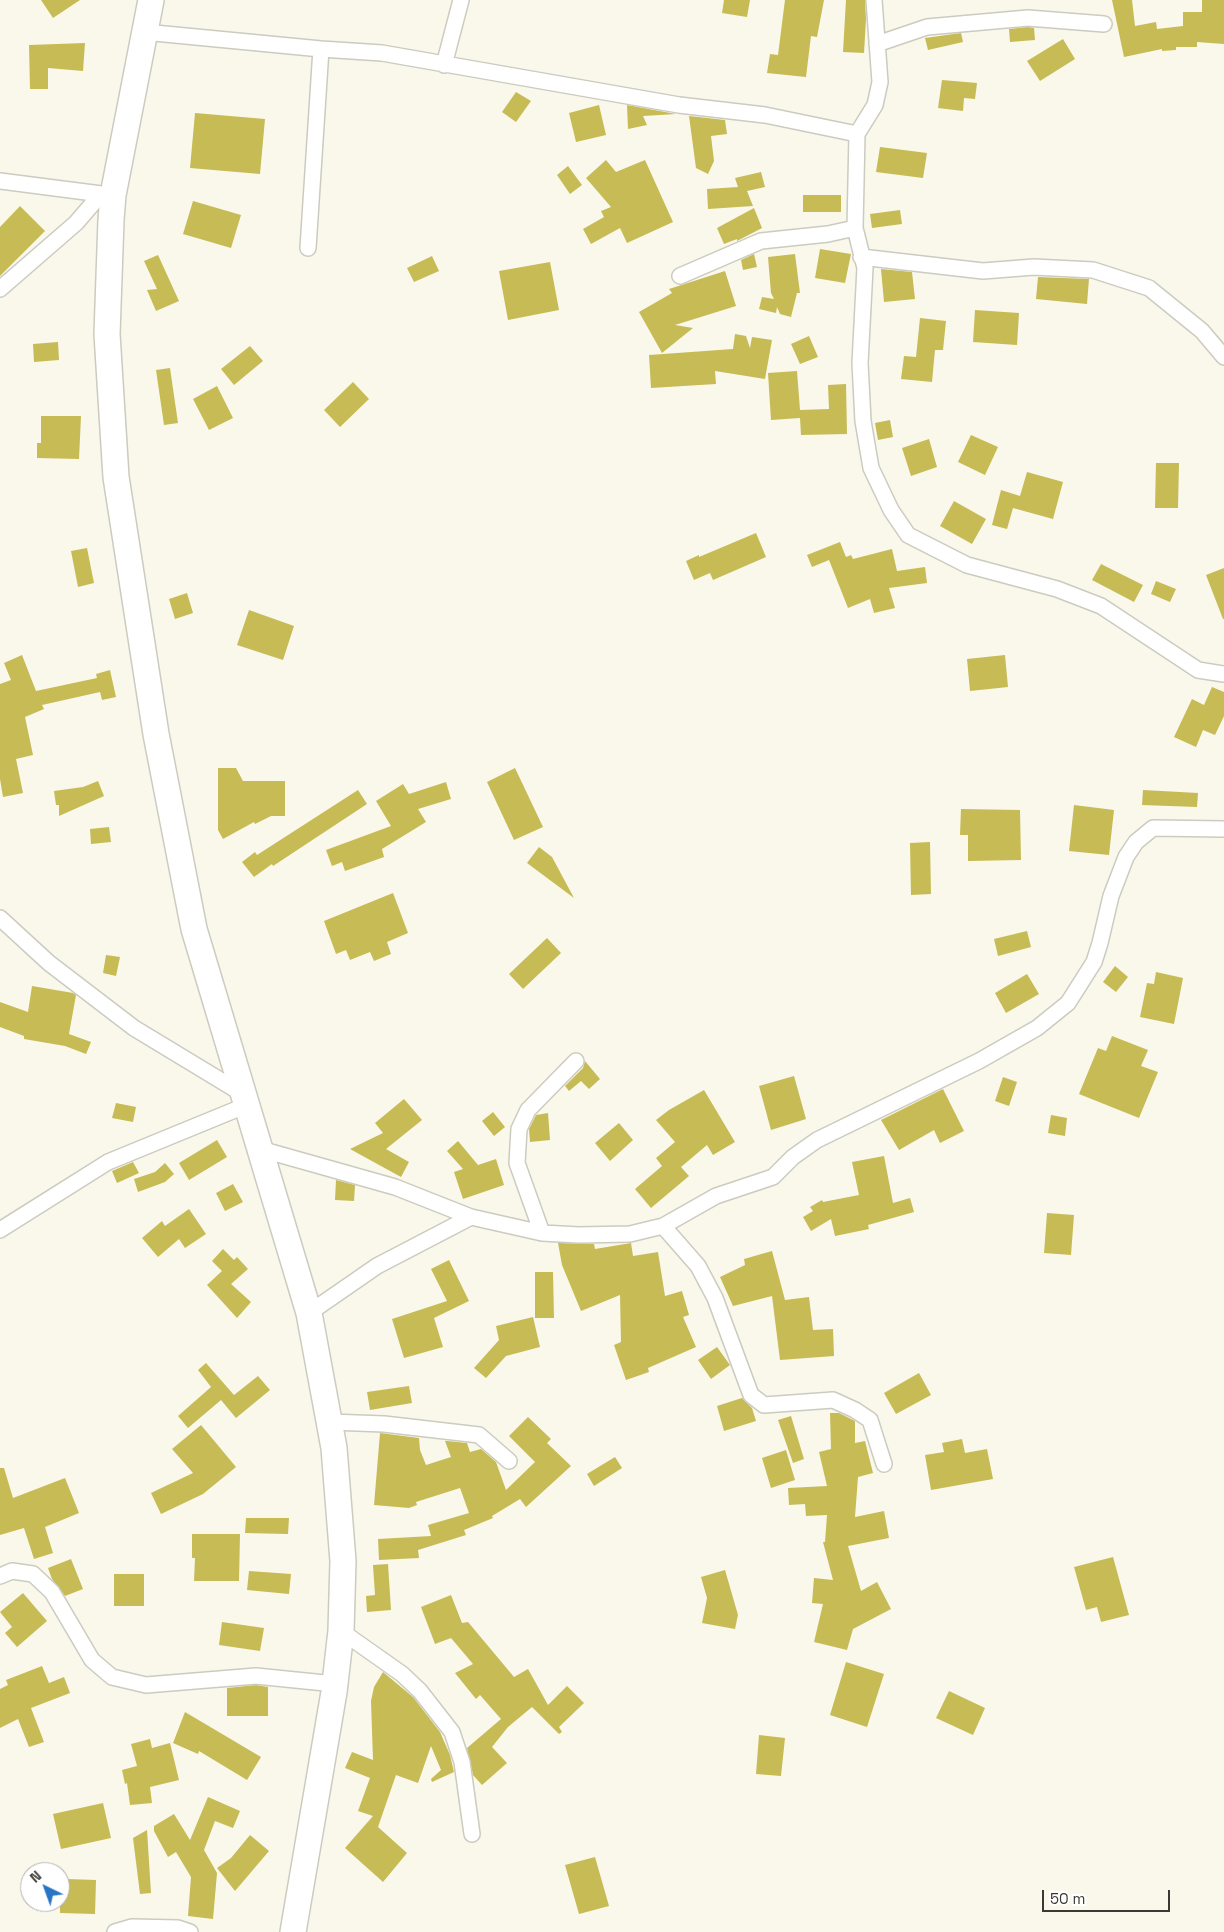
<!DOCTYPE html>
<style>
body{margin:0}
#map{position:relative;width:1224px;height:1932px;overflow:hidden;background:#f9f8eb;font-family:"Space Grotesk",sans-serif}
canvas{display:block}
.north{position:absolute;left:20px;top:1862px;width:50px;height:50px;box-sizing:border-box;background:#fff;border:1px solid #b0b0ae;border-radius:50%;rotate:318deg;font-size:14px;font-weight:700;line-height:20px;text-align:center;color:#3a3a35}
.north::after{content:'';display:block;margin:auto;width:18px;height:22px;background:#2775c4;clip-path:polygon(50% 0,100% 100%,50% 72%,0 100%)}
.scale{position:absolute;left:1042px;top:1890px;width:128px;height:22px;box-sizing:border-box;border:2px solid #3a3a35;border-top:0;padding-left:6px;font-size:15px;line-height:18px;white-space:nowrap;color:#3a3a35;-webkit-text-stroke:4px #fff;paint-order:stroke}
</style>
<div id="map">
<canvas width="1224" height="1932"></canvas>
<div class="north">N</div>
<div class="scale">50 m</div>
</div>
<script>
const context = document.querySelector('canvas').getContext('2d');
context.lineJoin = 'round';
function fill(path, color) { context.fillStyle = color; context.fill(path, 'evenodd'); }
const shape = rows => new Path2D(rows.map(r => 'M' + r).join(''));
function strokePath(path, color, width, dash) { context.strokeStyle = color; context.lineWidth = width; context.lineCap = dash ? 'butt' : 'round'; context.setLineDash(dash || []); context.stroke(path); }
const building = shape([
 [41,0,80,0,53,18],
 [724,0,750,0,747,17,722,13],
 [785,0,824,0,817,37,811,36,806,77,767,73,770,54,778,55],
 [846,0,865,0,866,19,864,53,843,52],
 [1112,0,1132,0,1135,26,1156,22,1157,29,1183,26,1183,12,1202,12,1202,0,1224,0,1224,44,1197,42,1197,47,1176,47,1176,50,1162,51,1162,49,1124,57],
 [1028,27,1034,28,1035,40,1010,42,1009,29],
 [961,33,963,42,928,50,925,38],
 [1063,39,1075,59,1040,81,1027,61],
 [85,43,83,71,48,68,48,89,30,89,29,45],
 [942,80,977,83,975,99,964,98,963,111,938,108],
 [516,92,531,101,516,122,502,112],
 [599,105,606,135,576,142,569,113],
 [627,105,676,114,643,116,647,125,628,129],
 [195,113,265,119,260,174,190,168],
 [689,116,725,120,727,134,711,136,714,161,708,174,696,168],
 [880,147,927,153,923,178,876,172],
 [606,160,616,172,645,160,673,222,627,243,620,228,591,244,583,229,604,217,601,211,611,207,586,178],
 [568,166,582,185,570,194,557,175],
 [761,172,765,187,747,191,753,206,708,209,707,189,738,187,735,178],
 [803,195,841,195,841,212,803,212],
 [193,201,241,215,231,248,183,234],
 [20,206,45,231,0,276,0,227],
 [754,208,762,228,737,241,737,239,724,244,717,228],
 [900,210,902,224,872,228,870,214],
 [820,249,851,254,845,283,815,278],
 [754,254,757,267,743,270,741,260],
 [795,254,800,293,797,293,791,317,780,314,777,307,776,313,759,309,762,297,774,299,771,293,768,257],
 [158,255,179,301,156,311,147,290,157,289,144,261],
 [432,256,439,271,414,282,407,268],
 [550,262,559,310,508,320,499,271],
 [881,269,912,272,915,299,884,302],
 [725,271,736,306,675,325,693,328,662,353,639,312,672,293,669,289],
 [1038,277,1089,279,1087,304,1036,299],
 [975,310,1019,313,1017,345,973,342],
 [920,318,946,321,943,350,935,350,932,382,901,379,904,356,916,357],
 [735,334,746,336,750,348,752,337,772,340,765,379,715,371,716,384,651,388,649,355,733,349],
 [809,336,818,357,800,364,791,344],
 [58,342,59,360,34,362,33,344],
 [250,346,263,361,234,385,221,369],
 [170,368,178,423,164,425,156,370],
 [797,371,800,410,829,409,828,385,846,384,847,434,801,435,800,418,771,420,768,373],
 [353,382,369,399,340,427,324,410],
 [217,386,233,418,209,430,193,399],
 [41,416,81,416,79,459,37,458,37,443,41,443],
 [890,420,893,437,878,440,875,423],
 [971,435,998,447,985,475,958,462],
 [929,439,937,467,911,476,902,448],
 [1156,463,1179,463,1178,508,1155,508],
 [1027,472,1063,482,1053,519,1013,508,1007,529,992,525,1001,490,1020,496],
 [954,501,986,519,972,544,940,526],
 [756,533,766,557,713,580,710,573,694,580,686,561,699,555,699,557],
 [840,542,846,557,851,555,853,559,892,549,897,571,925,567,927,583,889,588,895,608,874,613,870,599,848,608,829,560,812,567,807,555],
 [87,548,94,583,78,587,71,551],
 [1101,564,1143,585,1134,602,1092,580],
 [1224,568,1224,619,1223,619,1206,575],
 [1156,581,1176,589,1170,602,1151,594],
 [187,593,193,613,175,619,169,599],
 [249,610,294,626,283,660,237,645],
 [22,655,36,691,97,678,96,674,110,670,116,697,102,700,100,692,42,705,44,709,25,717,33,755,16,759,23,793,3,797,0,779,0,684,11,680,4,663],
 [1005,655,1008,687,970,691,967,659],
 [1212,687,1224,692,1224,716,1215,735,1203,730,1196,747,1174,737,1192,699,1204,705],
 [218,768,236,768,243,781,285,781,285,816,271,816,255,824,254,822,223,839,218,830],
 [515,768,543,827,514,840,487,782],
 [98,781,104,796,59,816,59,805,56,805,54,791,83,787],
 [446,782,451,799,418,809,426,822,382,849,384,857,345,871,342,862,332,866,326,850,391,826,376,801,403,784,409,794],
 [358,790,367,804,273,866,272,864,254,877,242,862,255,852,257,855],
 [1143,790,1198,793,1197,807,1142,805],
 [1074,805,1114,810,1109,855,1069,851],
 [961,809,1020,810,1021,860,968,861,968,835,960,835],
 [109,827,111,842,91,844,90,829],
 [930,842,931,894,911,895,910,843],
 [539,847,552,857,574,898,527,863],
 [393,893,408,933,387,942,391,954,374,961,370,952,350,960,346,950,336,954,324,921],
 [1027,931,1031,947,998,956,994,939],
 [547,938,561,953,523,989,509,974],
 [106,955,120,957,116,976,103,973],
 [1115,966,1128,977,1116,992,1103,982],
 [1156,972,1183,978,1174,1024,1140,1017,1147,983,1154,984],
 [1027,974,1039,994,1006,1013,995,993],
 [32,986,73,993,76,995,69,1034,91,1042,86,1054,65,1046,24,1039,24,1036,0,1027,0,1002,28,1012],
 [1112,1036,1148,1050,1141,1066,1158,1072,1139,1118,1079,1094,1098,1048,1106,1051],
 [585,1061,600,1079,589,1089,581,1081,569,1091,565,1086,583,1068],
 [794,1076,806,1119,771,1130,759,1086],
 [1003,1077,1017,1082,1009,1106,995,1101],
 [943,1089,964,1131,940,1143,934,1130,899,1150,881,1120],
 [704,1090,735,1142,713,1155,707,1145,681,1167,689,1176,651,1208,635,1189,662,1166,656,1158,675,1142,656,1120,669,1110],
 [404,1099,422,1120,386,1149,409,1162,401,1177,350,1149,383,1133,375,1123],
 [116,1103,136,1107,133,1122,112,1118],
 [493,1112,505,1127,494,1136,482,1121],
 [548,1113,550,1140,530,1142,529,1129,536,1115],
 [1051,1115,1067,1118,1065,1136,1048,1133],
 [619,1123,633,1140,610,1161,595,1143],
 [217,1140,227,1157,189,1180,179,1163],
 [458,1141,478,1165,496,1159,504,1185,463,1199,454,1172,463,1169,447,1151],
 [884,1156,893,1203,910,1198,914,1212,868,1225,869,1229,835,1236,831,1219,811,1231,803,1217,813,1211,810,1207,822,1200,823,1202,859,1195,852,1162],
 [133,1162,139,1173,117,1183,112,1171],
 [165,1163,174,1174,165,1182,138,1192,134,1179,155,1172],
 [336,1180,355,1185,354,1201,335,1200],
 [233,1184,243,1202,225,1211,216,1193],
 [189,1209,206,1234,185,1248,179,1239,158,1257,142,1238,162,1221,165,1226],
 [1047,1213,1074,1215,1071,1255,1044,1253],
 [558,1243,594,1244,595,1249,631,1243,633,1256,658,1252,665,1296,682,1291,689,1315,683,1317,696,1347,648,1368,649,1372,626,1380,614,1345,621,1342,620,1295,581,1311,562,1265],
 [223,1249,234,1260,237,1257,248,1269,231,1284,251,1302,237,1318,207,1285,222,1271,212,1261],
 [772,1251,785,1300,809,1297,813,1330,833,1329,834,1356,780,1360,772,1296,733,1306,720,1277,745,1265,744,1259],
 [449,1260,469,1301,434,1318,443,1347,404,1358,392,1319,447,1301,431,1269],
 [535,1272,553,1272,554,1318,535,1318],
 [533,1317,540,1347,506,1356,486,1378,474,1368,499,1340,496,1326],
 [717,1347,730,1365,711,1379,698,1360],
 [206,1363,234,1395,258,1376,270,1390,236,1418,221,1400,188,1428,178,1416,211,1387,198,1370],
 [919,1373,931,1395,896,1414,884,1393],
 [409,1386,412,1403,370,1410,367,1392],
 [742,1398,752,1408,756,1421,724,1431,717,1406],
 [830,1413,839,1413,855,1421,855,1443,865,1441,873,1473,858,1477,855,1517,884,1511,889,1538,848,1546,861,1591,877,1582,891,1609,853,1629,847,1650,814,1642,823,1604,812,1603,814,1578,833,1580,823,1542,825,1542,827,1515,806,1516,805,1504,789,1505,788,1488,827,1486,819,1452,831,1449],
 [791,1416,804,1459,793,1463,778,1420],
 [528,1417,551,1439,547,1443,571,1466,526,1507,520,1499,492,1516,493,1518,464,1530,466,1535,418,1550,419,1558,379,1560,378,1539,431,1536,428,1525,469,1513,460,1488,416,1502,417,1505,409,1508,374,1505,380,1433,419,1438,420,1450,426,1465,451,1457,445,1441,447,1441,467,1443,470,1452,481,1449,496,1462,506,1490,535,1462,509,1436],
 [201,1425,236,1467,203,1494,161,1514,151,1493,193,1473,172,1449],
 [962,1439,965,1453,987,1449,993,1479,931,1490,925,1455,944,1452,942,1443],
 [786,1450,795,1480,771,1488,762,1458],
 [615,1457,622,1468,594,1486,587,1474],
 [0,1468,4,1468,13,1498,65,1478,79,1513,45,1527,53,1553,34,1559,24,1528,0,1535],
 [246,1518,289,1518,288,1534,245,1533],
 [192,1534,240,1534,239,1581,194,1581,195,1558,192,1558],
 [1113,1557,1129,1615,1101,1622,1097,1607,1086,1610,1074,1567],
 [71,1559,83,1589,65,1596,52,1579,48,1568],
 [388,1564,391,1610,367,1612,366,1596,375,1595,373,1565],
 [725,1570,738,1615,735,1629,702,1623,707,1598,701,1577],
 [249,1571,291,1574,289,1594,247,1590],
 [114,1574,144,1574,144,1606,114,1606],
 [23,1593,47,1621,17,1647,5,1633,12,1627,0,1612],
 [451,1595,462,1623,468,1622,514,1677,528,1669,548,1705,567,1686,584,1703,559,1727,562,1732,559,1734,532,1707,508,1727,492,1747,507,1763,482,1785,473,1775,467,1748,501,1719,480,1695,476,1699,455,1673,473,1664,451,1638,435,1644,421,1607],
 [222,1622,264,1628,260,1651,219,1645],
 [846,1662,884,1674,867,1727,830,1715],
 [42,1666,49,1683,64,1677,70,1693,31,1708,44,1742,29,1747,18,1719,0,1728,0,1689,8,1685,6,1680],
 [383,1672,413,1697,440,1732,450,1755,454,1772,432,1782,431,1779,441,1770,431,1746,418,1783,396,1775,378,1827,407,1853,383,1882,345,1848,373,1816,358,1811,370,1778,345,1768,352,1752,373,1760,371,1701,374,1687],
 [256,1685,268,1687,268,1716,227,1716,227,1688],
 [949,1691,985,1708,973,1735,936,1718],
 [185,1712,261,1757,247,1780,199,1751,198,1754,173,1743],
 [759,1735,785,1738,781,1776,756,1774],
 [150,1739,152,1748,170,1743,179,1780,150,1787,152,1803,130,1805,127,1783,125,1784,122,1770,137,1766,131,1744],
 [208,1797,240,1811,233,1828,215,1821,204,1850,217,1873,213,1919,188,1916,191,1877,176,1852,168,1857,154,1831,154,1826,174,1814,190,1840],
 [103,1803,111,1838,61,1849,53,1814],
 [147,1830,151,1893,140,1894,133,1838],
 [250,1835,269,1851,235,1891,217,1868,231,1858],
 [595,1857,609,1906,579,1914,565,1865],
 [67,1879,96,1880,95,1914,60,1913,60,1891,67,1894]
]);
const minor = shape([
 [874,0,880,82,875,105,857,134,855,228,865,268,860,363,863,421,871,468,891,510,908,535,967,565,1057,589,1101,606,1198,670,1224,674],
 [144,32,321,49,382,53,679,105,765,115,857,134],
 [877,44,927,27,1028,18,1104,24],
 [444,65,461,0],
 [0,181,109,195],
 [308,248,321,49],
 [861,257,983,271,1034,267,1093,270,1149,288,1202,331,1224,357],
 [680,276,761,241,828,234,855,228],
 [0,289,76,223,101,194],
 [0,918,49,963,134,1028,243,1094],
 [260,1149,395,1187,471,1217,542,1233,579,1235,630,1234,663,1226,716,1196,773,1177,793,1157,817,1140,979,1061,1037,1028,1068,1003,1094,962,1100,943,1111,896,1126,857,1136,842,1153,828,1224,829],
 [663,1226,698,1266,715,1298,751,1395,764,1405,833,1400,855,1410,870,1420,884,1464],
 [0,1230,108,1162,247,1105],
 [542,1233,517,1163,519,1129,528,1110,576,1061],
 [309,1313,377,1266,471,1217],
 [330,1422,384,1424,479,1435,509,1461],
 [0,1576,12,1571,33,1574,52,1592,92,1660,112,1677,146,1685,256,1676,335,1684],
 [341,1631,402,1674,420,1691,452,1732,462,1762,472,1834],
 [115,1932,132,1927,178,1928,190,1932]
]);
const primary = shape([
 [151,0,113,195,111,220,107,334,116,477,156,734,194,929,309,1313,334,1448,343,1561,341,1631,334,1692,293,1932]
]);
fill(building, '#c7bb55');
strokePath(minor, '#cccbc0', 18);
strokePath(primary, '#cccbc0', 28);
strokePath(minor, '#fff', 15);
strokePath(primary, '#fff', 25);
</script>
